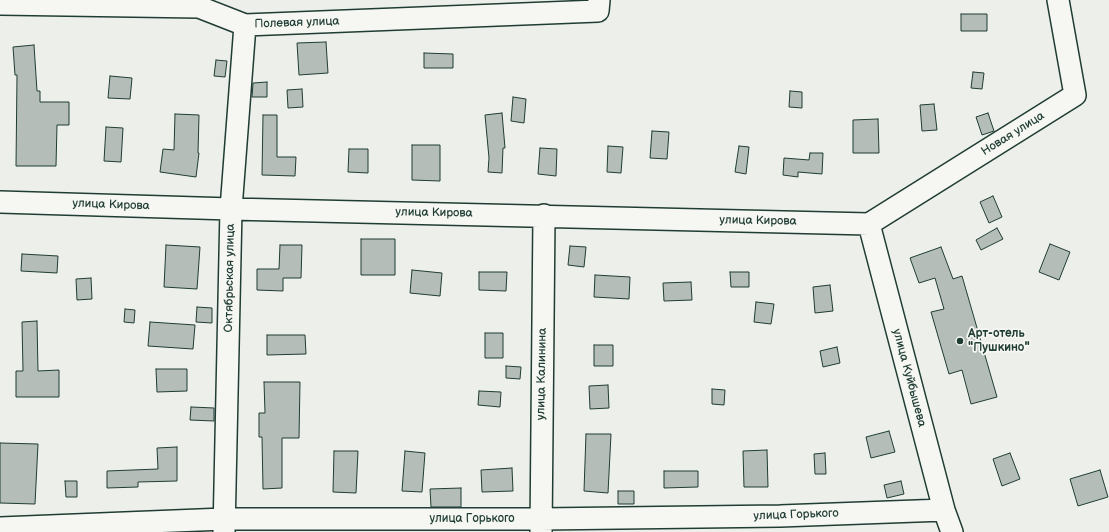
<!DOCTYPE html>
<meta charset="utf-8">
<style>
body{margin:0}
canvas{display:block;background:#edefea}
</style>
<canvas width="1109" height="532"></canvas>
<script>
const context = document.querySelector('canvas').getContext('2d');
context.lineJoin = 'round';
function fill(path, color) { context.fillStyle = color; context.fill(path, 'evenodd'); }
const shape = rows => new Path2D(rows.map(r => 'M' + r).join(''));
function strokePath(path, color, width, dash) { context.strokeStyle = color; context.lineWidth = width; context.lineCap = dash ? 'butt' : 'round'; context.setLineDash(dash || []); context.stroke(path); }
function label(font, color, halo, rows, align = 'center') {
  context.font = font + ' "Balsamiq Sans",sans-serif'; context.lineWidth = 3.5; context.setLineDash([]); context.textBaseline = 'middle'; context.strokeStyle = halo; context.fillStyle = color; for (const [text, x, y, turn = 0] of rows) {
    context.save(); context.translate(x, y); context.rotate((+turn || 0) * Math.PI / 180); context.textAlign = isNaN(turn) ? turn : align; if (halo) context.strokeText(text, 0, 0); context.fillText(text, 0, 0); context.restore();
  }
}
const building = shape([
 [961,14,987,14,987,31,961,31,961,14],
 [326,42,328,73,299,75,297,43,326,42],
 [34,45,37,91,40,91,40,102,69,102,69,125,57,125,56,166,16,166,17,75,15,75,13,47,34,45],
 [424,53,453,54,453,68,424,68,424,53],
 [216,60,227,61,225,77,214,76,216,60],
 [973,72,984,73,982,89,971,88,973,72],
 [110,76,132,78,130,99,108,98,110,76],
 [267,82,267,97,252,97,253,83,267,82],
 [302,89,303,107,288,108,287,90,302,89],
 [790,91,802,92,802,108,789,107,790,91],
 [513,97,526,99,524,123,511,121,513,97],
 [934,104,937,130,922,131,920,105,934,104],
 [502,113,505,148,503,148,502,173,488,172,489,158,485,115,502,113],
 [988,113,994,131,982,135,976,117,988,113],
 [175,114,199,115,198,153,199,153,196,177,160,172,163,149,174,150,175,114],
 [263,115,277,115,277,157,296,157,295,176,262,175,263,115],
 [878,119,879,153,853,153,853,120,878,119],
 [106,127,123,128,121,162,104,161,106,127],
 [652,131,669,132,667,159,650,158,652,131],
 [412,145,440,145,440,181,412,180,412,145],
 [608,146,623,147,621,173,607,172,608,146],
 [739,146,749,147,746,174,735,172,739,146],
 [540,148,557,149,556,176,538,174,540,148],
 [349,149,368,149,368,173,348,172,349,149],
 [810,153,823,153,822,174,798,172,798,177,783,175,784,158,809,160,810,153],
 [993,196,1002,217,989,223,980,202,993,196],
 [997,228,1003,239,981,250,976,240,997,228],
 [361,239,395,239,395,275,361,275,361,239],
 [1050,244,1070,252,1059,280,1039,272,1050,244],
 [166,245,200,247,197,289,164,287,166,245],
 [280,245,302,245,301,278,283,278,283,291,257,290,257,269,279,269,280,245],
 [570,246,586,247,584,267,568,265,570,246],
 [941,247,953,279,962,276,997,397,971,404,962,370,949,374,931,312,944,309,935,278,919,283,910,258,941,247],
 [22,254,58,256,57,273,21,271,22,254],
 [412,270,442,273,440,296,410,293,412,270],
 [479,272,507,272,506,291,479,290,479,272],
 [730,272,749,272,749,287,731,287,730,272],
 [595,275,630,277,629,299,594,297,595,275],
 [91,278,92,299,77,300,76,279,91,278],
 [691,282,692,300,664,301,663,283,691,282],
 [830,285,833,311,815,313,813,287,830,285],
 [756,302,774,304,771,324,754,322,756,302],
 [197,307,212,308,212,323,196,322,197,307],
 [125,309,135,310,134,323,124,322,125,309],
 [37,321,38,371,59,370,59,397,16,397,16,371,23,371,22,322,37,321],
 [150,322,195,325,193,349,148,346,150,322],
 [485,333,503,333,503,358,485,358,485,333],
 [267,335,305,335,306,354,267,355,267,335],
 [594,345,613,345,613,366,594,366,594,345],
 [837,347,840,363,823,367,820,351,837,347],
 [506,366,521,367,520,379,506,378,506,366],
 [156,369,187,369,187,391,157,392,156,369],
 [264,382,300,382,299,438,282,438,282,488,263,489,262,437,259,437,259,413,265,413,264,382],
 [608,385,609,408,590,409,589,386,608,385],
 [712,389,725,390,724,405,712,404,712,389],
 [479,391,501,392,500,407,478,405,479,391],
 [191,407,214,408,214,421,190,420,191,407],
 [889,431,895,452,871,458,866,437,889,431],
 [586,434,611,434,608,493,584,491,586,434],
 [0,443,38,444,35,504,0,503,0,443],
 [177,447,177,481,138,482,138,487,107,488,107,471,158,469,157,448,177,447],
 [767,450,768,487,744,487,743,451,767,450],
 [334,451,358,451,356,493,333,492,334,451],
 [405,451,425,453,422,492,402,491,405,451],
 [825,453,826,474,815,474,814,454,825,453],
 [1010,453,1020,479,1002,486,993,459,1010,453],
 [512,468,513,491,482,492,481,470,512,468],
 [1100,470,1108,497,1078,506,1070,479,1100,470],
 [664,471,698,471,698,487,664,488,664,471],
 [65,481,77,481,77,497,66,497,65,481],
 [901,481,904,494,887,498,884,485,901,481],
 [461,488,461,507,431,507,430,489,461,488],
 [618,491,634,491,634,504,618,504,618,491]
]);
const minor = shape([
 [0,4,199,7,245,25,598,11,599,0],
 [0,202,231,209,869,224],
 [869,224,1075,95,1058,0],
 [869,224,944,510,952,532],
 [0,528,224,519,541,519,780,516,944,510],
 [224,532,231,209,245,25],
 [541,532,544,215]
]);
const markers = [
 [960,341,4,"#1f3d34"]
];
const streetNames = [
 ["Полевая улица",297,23,-2],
 ["Новая улица",1013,134,-32],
 ["улица Кирова",111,205,2],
 ["улица Кирова",434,213,1],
 ["улица Кирова",758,221,1],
 ["Октябрьская улица",230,278,-89],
 ["улица Калинина",542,374,-89],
 ["улица Куйбышева",909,378,75],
 ["улица Горького",796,515,-2],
 ["улица Горького",472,519]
];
const poiNames = [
 ["Арт-отель",968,334],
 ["\"Пушкино\"",968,348]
];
fill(building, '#b4bdb8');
strokePath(building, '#1f3d34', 1);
strokePath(minor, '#1f3d34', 24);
strokePath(minor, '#f6f6f2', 21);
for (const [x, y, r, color] of markers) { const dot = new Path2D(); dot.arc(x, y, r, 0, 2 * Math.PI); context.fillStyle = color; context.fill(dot); strokePath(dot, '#f6f6f2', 1.5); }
label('12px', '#1f3d34', '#f6f6f2', streetNames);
label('bold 12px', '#1f3d34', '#f6f6f2', poiNames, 'left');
</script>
